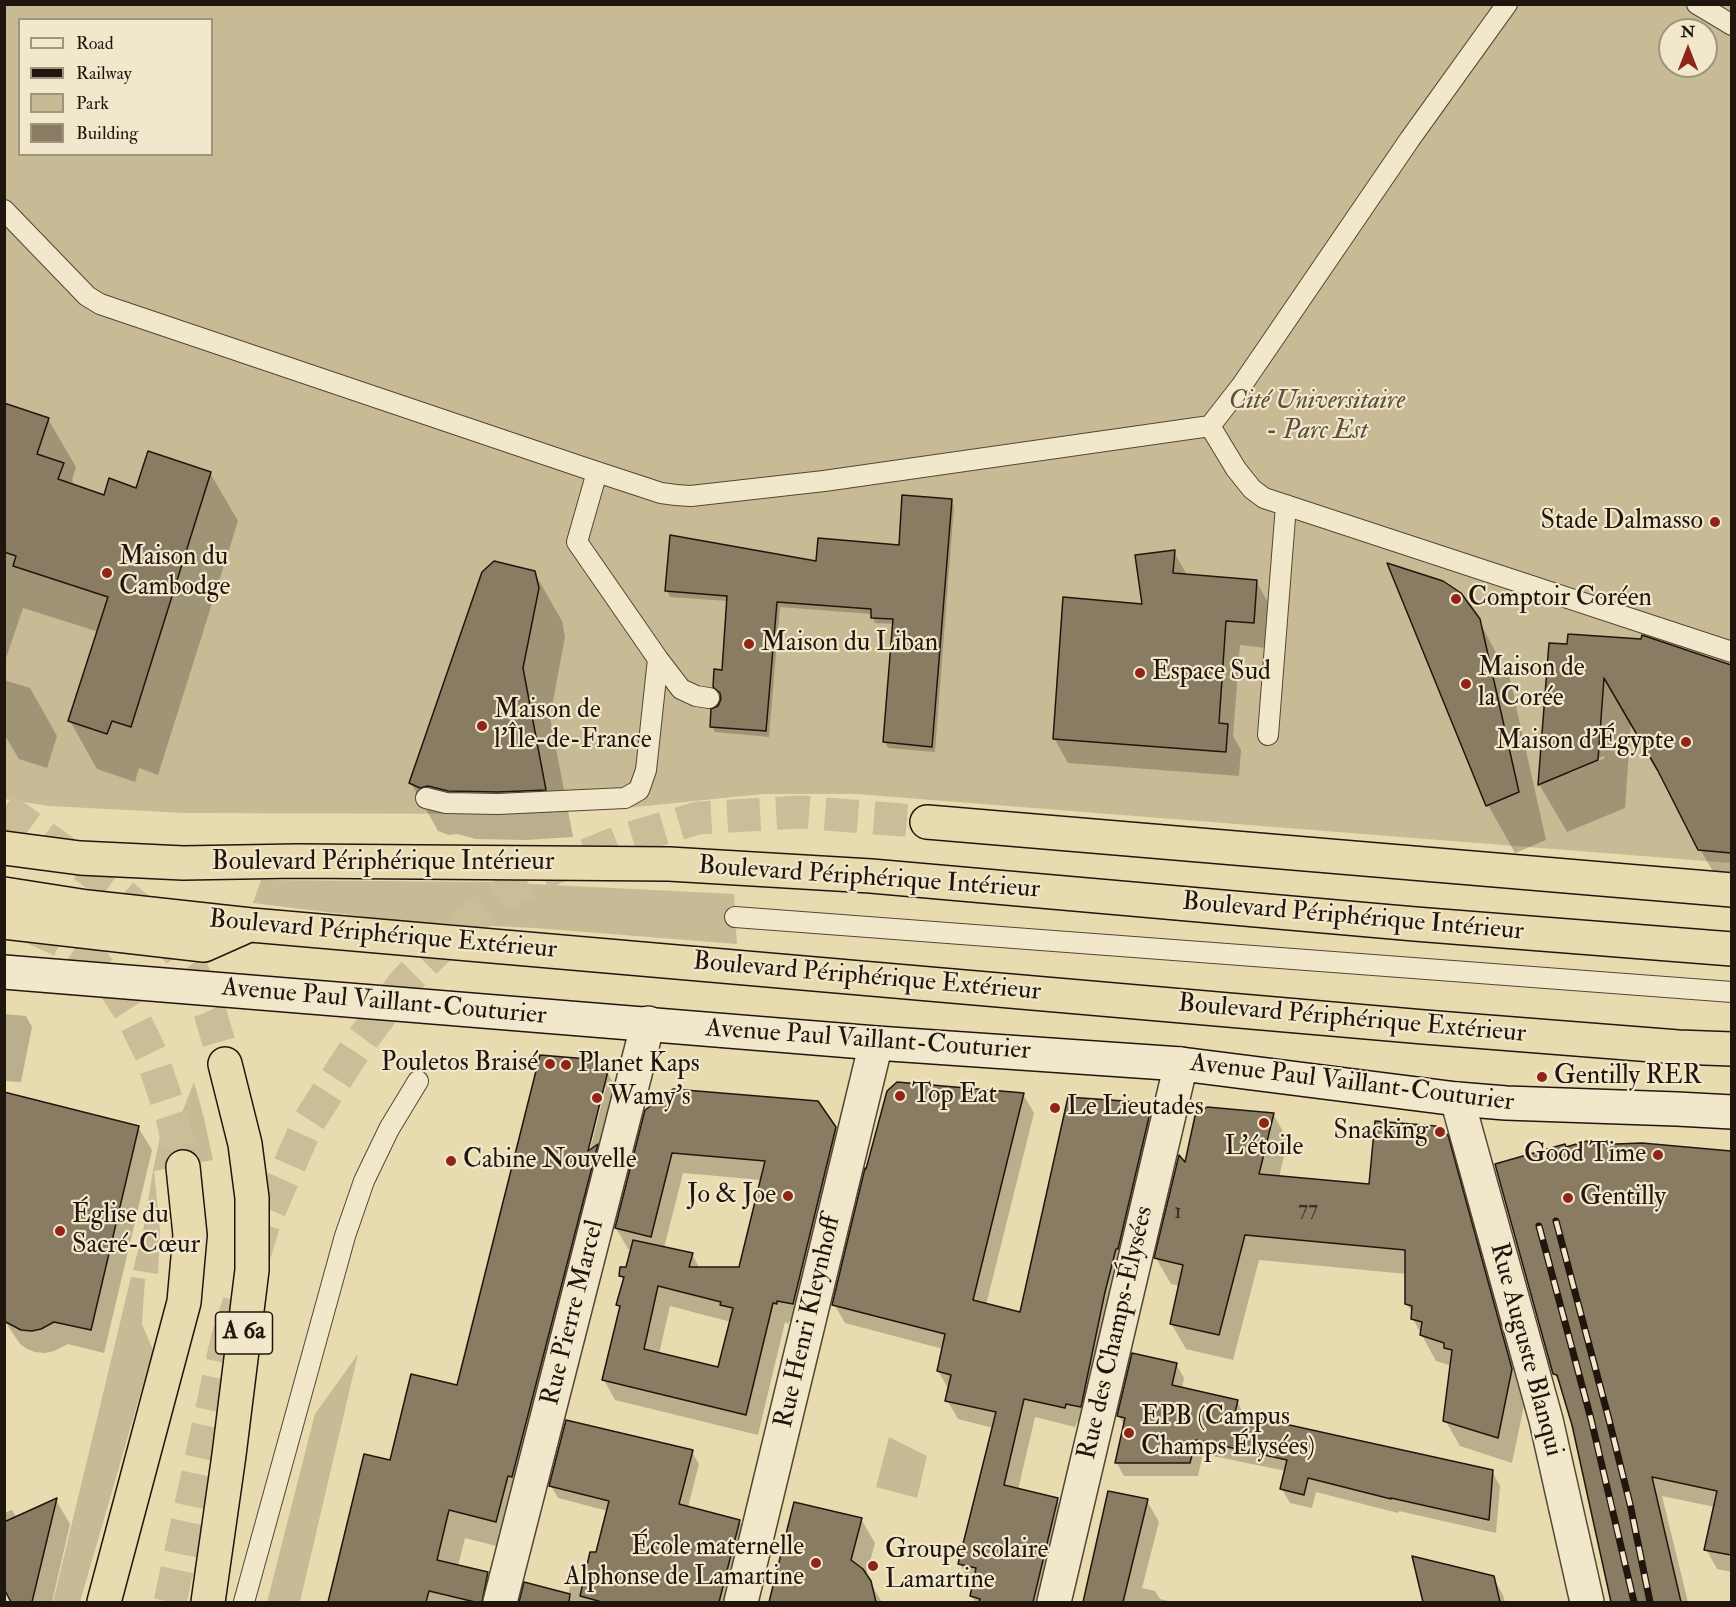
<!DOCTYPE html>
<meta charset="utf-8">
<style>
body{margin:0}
#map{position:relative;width:1736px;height:1607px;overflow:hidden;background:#e9dbb0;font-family:"IM FELL Double Pica",serif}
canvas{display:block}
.frame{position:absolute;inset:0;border:6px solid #21160e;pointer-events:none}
.legend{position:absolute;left:18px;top:18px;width:195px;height:138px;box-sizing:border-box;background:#f1e8cc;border:2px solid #9e9480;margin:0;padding:8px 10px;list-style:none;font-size:18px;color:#21160e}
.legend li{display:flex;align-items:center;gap:12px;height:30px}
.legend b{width:30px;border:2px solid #9e9480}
.north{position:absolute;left:1658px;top:18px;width:60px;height:60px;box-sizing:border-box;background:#f1e8cc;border:2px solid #9e9480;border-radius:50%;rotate:0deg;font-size:16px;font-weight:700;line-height:24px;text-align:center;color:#21160e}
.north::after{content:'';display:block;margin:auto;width:21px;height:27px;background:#8f2418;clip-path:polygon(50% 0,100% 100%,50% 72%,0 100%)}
</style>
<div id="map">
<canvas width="1736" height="1607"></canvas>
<div class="frame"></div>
<ul class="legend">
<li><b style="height:8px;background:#f1e8cc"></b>Road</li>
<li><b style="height:8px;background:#21160e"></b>Railway</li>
<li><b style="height:16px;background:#c7ba94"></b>Park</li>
<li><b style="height:16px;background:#897c62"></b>Building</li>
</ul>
<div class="north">N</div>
</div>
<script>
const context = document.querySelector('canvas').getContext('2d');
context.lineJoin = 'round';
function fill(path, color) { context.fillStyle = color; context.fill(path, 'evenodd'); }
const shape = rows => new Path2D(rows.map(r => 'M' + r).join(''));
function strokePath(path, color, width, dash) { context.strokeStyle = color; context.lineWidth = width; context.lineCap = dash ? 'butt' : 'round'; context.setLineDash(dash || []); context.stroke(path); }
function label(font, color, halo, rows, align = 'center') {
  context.font = font + ' "IM FELL Double Pica",serif'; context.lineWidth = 4.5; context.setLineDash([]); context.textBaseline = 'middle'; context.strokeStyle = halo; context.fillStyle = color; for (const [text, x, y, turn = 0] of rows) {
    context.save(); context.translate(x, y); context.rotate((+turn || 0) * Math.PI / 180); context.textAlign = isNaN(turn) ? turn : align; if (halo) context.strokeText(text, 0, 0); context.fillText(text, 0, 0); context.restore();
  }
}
const green = shape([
 [5,5,1731,5,1731,863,856,794,763,794,626,808,520,814,185,813,49,806,5,799],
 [20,20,212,20,212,154,20,154],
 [1670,30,1706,30,1706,66,1670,66],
 [261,880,492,882,734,894,737,944,535,928,408,922,253,903],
 [194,1082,204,1118,213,1160,154,1171,160,1231,158,1274,133,1270,144,1226,153,1171,164,1117,179,1120],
 [131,1277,145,1279,142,1324,153,1350,80,1602,53,1602],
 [358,1354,300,1602,267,1602,315,1414],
 [889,1437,927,1456,917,1498,876,1487]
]);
const shadow = shape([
 [4,405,48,419,76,467,72,480,75,487,105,497,210,473,238,521,158,775,139,768,135,782,97,769,70,721,99,632,23,608,4,664],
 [951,501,954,506,935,752,888,748,885,742,894,624,875,623,872,614,780,607,769,737,715,732,712,726,722,696,714,687,723,671,728,601,670,597,667,591,900,546],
 [1174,552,1187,575,1256,581,1270,606,1267,648,1240,645,1233,736,1241,750,1239,776,1068,763,1054,738,1144,606],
 [534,572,562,621,565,637,550,717,573,837,526,840,476,839,457,834,449,835,438,831,411,783],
 [1460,594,1471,606,1510,679,1546,840,1515,853,1488,805],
 [1643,637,1732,666,1732,898,1728,898,1700,849,1662,776,1631,722,1625,808,1567,832,1539,784,1569,645,1643,641],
 [1604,756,1605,758,1570,773,1570,770],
 [4,680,30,688,57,736,47,768,19,759,4,734],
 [4,1014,26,1016,32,1027,21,1082,4,1081],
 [607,1072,624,1101,512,1550,465,1538,458,1566,487,1574,504,1602,330,1602,365,1455,391,1462,459,1387],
 [602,1087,606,1087,588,1158,585,1158],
 [1023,1094,1034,1113,986,1305,1021,1314,1148,1118,1159,1137,1091,1425,1077,1422,1075,1427,1035,1417,1018,1490,1057,1500,1068,1519,1048,1602,975,1602,972,1596,974,1584,971,1583,960,1564,993,1428,958,1419,947,1400,949,1390,938,1371,943,1349,845,1323,834,1304],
 [646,1111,835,1128,847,1149,805,1324,789,1321,788,1324,785,1322,758,1435,615,1400,604,1380,620,1309,618,1305,624,1281,621,1275,627,1269,632,1249,628,1249,616,1228],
 [683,1173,762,1180,740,1269,700,1269,692,1254,664,1248],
 [670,1306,731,1322,719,1369,659,1354],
 [1273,1114,1288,1140,1279,1177,1371,1186,1446,1136,1462,1162,1526,1396,1512,1463,1460,1446,1445,1420,1452,1366,1436,1361,1413,1319,1413,1315,1407,1304,1407,1274,1259,1260,1233,1360,1186,1349,1171,1323,1180,1286,1171,1284,1156,1258,1185,1166],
 [138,1127,152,1150,104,1353,68,1344,54,1351,45,1353,35,1352,27,1349,20,1344,4,1320],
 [1642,1144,1732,1152,1732,1572,1717,1569,1706,1549,1715,1507,1662,1496,1688,1602,1612,1602,1574,1425,1563,1388,1554,1374,1566,1149],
 [1176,1364,1184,1378,1182,1389,1237,1401,1245,1417,1492,1471,1500,1486,1496,1533,1399,1511,1398,1513,1316,1492,1312,1508,1290,1503,1282,1489,1286,1471,1203,1454,1198,1476,1124,1476,1116,1462,1125,1427,1119,1416],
 [692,1452,699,1464,688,1507,739,1521,746,1533,729,1602,520,1602,525,1584,568,1595,571,1583,584,1586,597,1554,608,1511,558,1498,551,1486],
 [1109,1492,1147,1501,1159,1522,1142,1588,1155,1591,1160,1599,1172,1602,1084,1602],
 [56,1500,70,1524,52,1602,12,1602,4,1586,4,1513,12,1510,17,1518],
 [795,1503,861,1519,875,1543,866,1576,882,1602,770,1602],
 [1414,1558,1493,1577,1503,1595,1505,1602,1424,1602]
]);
const building = shape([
 [4,403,49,418,37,454,64,463,58,479,104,495,109,478,136,488,148,451,211,472,131,727,112,721,107,734,68,721,108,597,13,566,16,556,4,552,4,403],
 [902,495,952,499,932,747,883,742,893,619,871,618,871,609,777,602,766,731,710,727,711,709,718,706,721,699,720,693,713,687,714,669,722,670,727,596,665,591,670,535,816,561,818,538,899,545,902,495],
 [1175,550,1173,573,1257,580,1254,623,1226,621,1219,723,1228,724,1226,752,1053,739,1063,597,1142,604,1135,555,1175,550],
 [494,561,535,571,539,588,523,668,546,790,498,792,448,791,428,786,420,788,409,783,482,572,494,561],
 [1387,563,1443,581,1461,593,1480,619,1519,792,1486,806,1387,563],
 [1568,634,1641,639,1642,635,1731,665,1731,853,1698,850,1658,771,1604,678,1598,760,1538,785,1549,643,1567,644,1568,634],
 [540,1055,600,1060,608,1071,588,1151,598,1144,512,1477,508,1476,496,1522,449,1510,437,1560,488,1572,482,1602,475,1602,429,1591,426,1602,328,1602,364,1454,390,1460,411,1374,457,1385,540,1055],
 [897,1082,1024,1093,973,1300,1020,1312,1068,1097,1138,1102,1149,1117,1118,1249,1116,1249,1105,1292,1081,1407,1066,1404,1065,1408,1024,1399,1004,1485,1058,1498,1033,1602,979,1602,980,1599,970,1596,976,1568,958,1564,996,1412,945,1401,951,1375,937,1371,945,1334,832,1305,865,1168,866,1169,887,1091,897,1082],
 [673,1089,818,1101,836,1127,793,1304,777,1301,777,1304,773,1303,746,1415,602,1380,620,1306,616,1305,624,1277,619,1276,620,1267,626,1267,633,1240,693,1253,689,1267,739,1267,765,1161,672,1153,651,1237,615,1228,645,1110,673,1089],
 [658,1286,721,1302,720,1305,733,1308,718,1367,644,1349,658,1286],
 [4,1092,139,1126,91,1330,54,1322,41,1329,32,1331,21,1330,4,1321,4,1092],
 [1207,1107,1274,1113,1259,1174,1369,1184,1375,1121,1436,1126,1448,1135,1512,1369,1498,1438,1443,1421,1452,1350,1444,1348,1444,1343,1420,1335,1422,1322,1411,1319,1412,1306,1405,1304,1405,1250,1245,1235,1219,1335,1170,1324,1183,1265,1154,1258,1179,1155,1185,1162,1195,1116,1207,1107],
 [1587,1141,1589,1145,1642,1143,1731,1151,1731,1555,1704,1550,1717,1491,1652,1477,1681,1602,1611,1602,1572,1425,1557,1375,1553,1374,1495,1164,1565,1144,1566,1147,1587,1141],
 [1132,1353,1177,1363,1172,1385,1238,1400,1235,1413,1493,1470,1489,1520,1391,1498,1391,1499,1308,1478,1304,1495,1280,1489,1287,1460,1196,1440,1190,1463,1115,1463,1125,1418,1117,1416,1132,1353],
 [566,1420,693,1450,679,1504,740,1520,719,1602,602,1602,580,1596,590,1552,596,1552,609,1501,549,1486,566,1420],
 [1108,1491,1148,1499,1123,1602,1083,1602,1108,1491],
 [57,1498,32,1602,11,1602,4,1589,4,1522,57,1498],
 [794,1502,862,1518,851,1560,863,1569,871,1581,876,1602,769,1602,794,1502],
 [1412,1556,1494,1576,1500,1602,1423,1602,1412,1556],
 [524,1582,570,1594,569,1602,519,1602,524,1582]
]);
const motorwayTunnel = shape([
 [4,808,113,887,156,924,191,968,210,1012,225,1064],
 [31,927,62,941,96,965,115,988,130,1011,151,1054,172,1117,183,1167],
 [254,1256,265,1220,308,1123,356,1048,404,983,457,930,501,896,552,869,624,840,698,818,800,812,927,822],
 [170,1602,227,1339,239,1302]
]);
const service = shape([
 [1697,4,1732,25],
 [4,210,87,296,100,304,585,468,661,493,676,495,691,496,824,481,1210,426,1242,385,1410,139,1507,4],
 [1210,426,1236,469,1252,489,1264,498,1732,652],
 [658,659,681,689,696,696,709,698],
 [1268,735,1286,505],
 [426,798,446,803,498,804,625,798,639,790,646,770,658,659,577,542,597,472],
 [735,917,1732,992],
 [244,1602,345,1236,364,1181,389,1129,418,1081]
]);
const minor = shape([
 [1457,1099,1546,1420,1587,1602],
 [500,1602,648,1023],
 [741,1602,876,1043],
 [1054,1602,1181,1064]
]);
const secondary = shape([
 [4,972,876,1043,1181,1064,1457,1099,1506,1103,1677,1109,1732,1112]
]);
const trunk = shape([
 [4,848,80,858,183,863,297,861,669,864,871,876,1415,924,1732,949],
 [4,894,87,907,251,925,1424,1027,1678,1047,1732,1049],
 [4,922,204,945,249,925]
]);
const motorway = shape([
 [927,822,1732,890],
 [104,1602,184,1302,190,1235,183,1167],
 [208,1602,229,1455,252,1270,252,1198,245,1144,225,1064]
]);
const rail = shape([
 [1556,1221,1608,1416,1630,1504,1650,1602],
 [1539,1226,1591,1419,1634,1602]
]);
const markers = [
 [1715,522,6,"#8f2418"],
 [107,573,6,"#8f2418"],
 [1456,599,6,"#8f2418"],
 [749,644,6,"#8f2418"],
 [1140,673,6,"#8f2418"],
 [1466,684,6,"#8f2418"],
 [482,726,6,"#8f2418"],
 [1686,742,6,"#8f2418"],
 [550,1064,6,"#8f2418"],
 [566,1065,6,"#8f2418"],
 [1542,1077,6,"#8f2418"],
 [900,1096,6,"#8f2418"],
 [597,1098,6,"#8f2418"],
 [1055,1108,6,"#8f2418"],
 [1264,1123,6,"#8f2418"],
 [1440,1132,6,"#8f2418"],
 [1658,1155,6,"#8f2418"],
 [451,1161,6,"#8f2418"],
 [788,1196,6,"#8f2418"],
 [1568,1198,6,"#8f2418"],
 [60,1231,6,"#8f2418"],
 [1129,1433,6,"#8f2418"],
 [816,1563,6,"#8f2418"],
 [873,1566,6,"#8f2418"]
];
const numberNames = [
 ["77",1308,1210],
 ["1",1178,1213]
];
const shields = [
 [244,1333,57]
];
const shieldNames = [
 ["A 6a",244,1333]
];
const parkNames = [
 ["Cité Universitaire",1317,402],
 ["- Parc Est",1317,432]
];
const poiNames = [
 ["Stade Dalmasso",1703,522,"right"],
 ["Maison du",119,558],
 ["Cambodge",119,588],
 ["Comptoir Coréen",1468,599],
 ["Maison du Liban",761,644],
 ["Maison de",1478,669],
 ["la Corée",1478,699],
 ["Espace Sud",1152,673],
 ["Maison de",494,711],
 ["l'Île-de-France",494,741],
 ["Maison d'Égypte",1674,742,"right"],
 ["Pouletos Braisé",538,1064,"right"],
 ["Planet Kaps",578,1065],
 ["Gentilly RER",1554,1077],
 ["Top Eat",912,1096],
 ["Wamy's",609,1098],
 ["Le Lieutades",1067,1108],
 ["Snacking",1428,1132,"right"],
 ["L'étoile",1264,1148,"center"],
 ["Good Time",1646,1155,"right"],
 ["Cabine Nouvelle",463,1161],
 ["Jo & Joe",776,1196,"right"],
 ["Gentilly",1580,1198],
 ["Église du",72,1216],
 ["Sacré-Cœur",72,1246],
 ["EPB (Campus",1141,1418],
 ["Champs Élysées)",1141,1448],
 ["École maternelle",804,1548,"right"],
 ["Alphonse de Lamartine",804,1578,"right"],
 ["Groupe scolaire",885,1551],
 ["Lamartine",885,1581]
];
const streetNames = [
 ["Boulevard Périphérique Intérieur",383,863],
 ["Boulevard Périphérique Intérieur",869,879,4],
 ["Boulevard Périphérique Intérieur",1353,918,5],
 ["Boulevard Périphérique Extérieur",383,936,5],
 ["Boulevard Périphérique Extérieur",867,978,5],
 ["Avenue Paul Vaillant-Couturier",384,1003,5],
 ["Boulevard Périphérique Extérieur",1352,1020,5],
 ["Avenue Paul Vaillant-Couturier",868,1041,4],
 ["Avenue Paul Vaillant-Couturier",1352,1084,7],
 ["Rue Pierre Marcel",574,1313,-76],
 ["Rue Henri Kleynhoff",809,1322,-77],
 ["Rue des Champs-Élysées",1117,1333,-77],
 ["Rue Auguste Blanqui",1525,1350,75]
];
fill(green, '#c7ba94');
fill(shadow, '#0003');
fill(building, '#897c62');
strokePath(building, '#21160e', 1.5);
strokePath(motorwayTunnel, '#cbbd98', 33, [33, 16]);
strokePath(service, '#534736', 22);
strokePath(minor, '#534736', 36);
strokePath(secondary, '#21160e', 36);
strokePath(trunk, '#21160e', 36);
strokePath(motorway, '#21160e', 36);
strokePath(service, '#f1e8cc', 20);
strokePath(minor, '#f1e8cc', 33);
strokePath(secondary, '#f1e8cc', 33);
strokePath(trunk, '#e9dbb0', 33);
strokePath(motorway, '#e9dbb0', 33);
strokePath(rail, '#21160e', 7);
strokePath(rail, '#f1e8cc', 4.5, [14]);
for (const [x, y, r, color] of markers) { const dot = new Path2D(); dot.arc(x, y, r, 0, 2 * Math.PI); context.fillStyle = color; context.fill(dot); strokePath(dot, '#f1e8cc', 2); }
label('22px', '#3b3023', null, numberNames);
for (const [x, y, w] of shields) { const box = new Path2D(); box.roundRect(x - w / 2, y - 21, w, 42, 4.5); context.fillStyle = '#f1e8cc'; context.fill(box); strokePath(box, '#21160e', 1.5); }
label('bold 24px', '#21160e', null, shieldNames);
label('italic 26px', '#5b4f3d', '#f1e8cc', parkNames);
label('26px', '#21160e', '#f1e8cc', poiNames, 'left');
label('26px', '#21160e', '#f1e8cc', streetNames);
</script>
